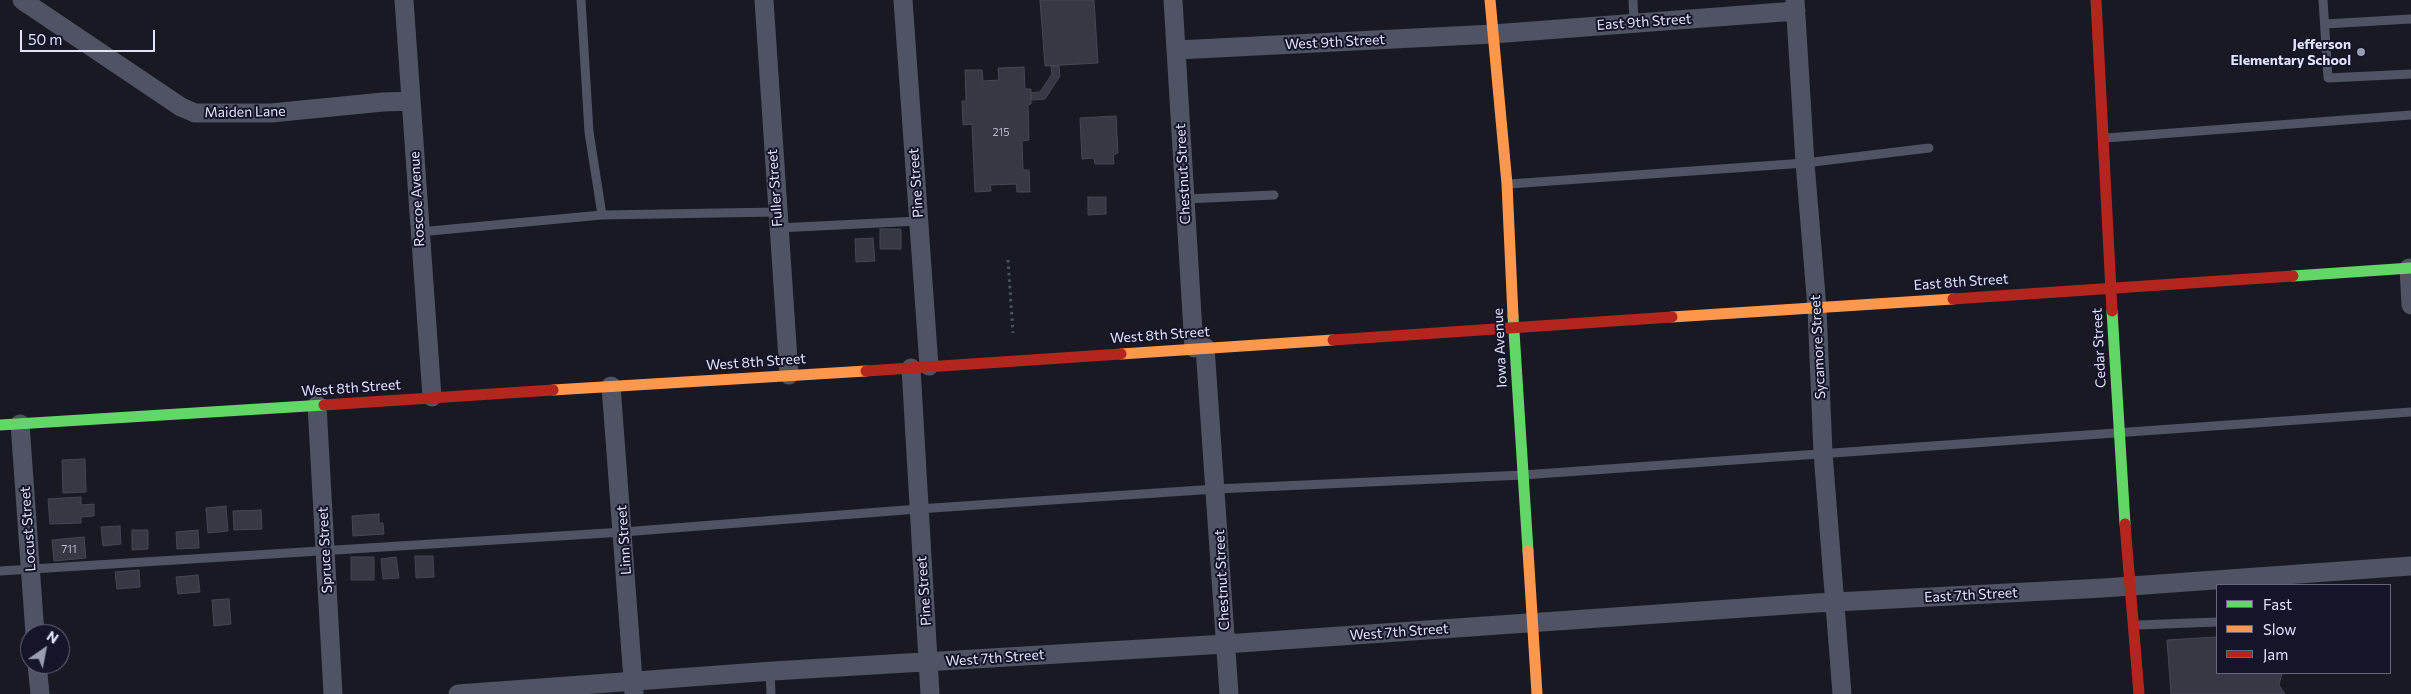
<!DOCTYPE html>
<style>
body{margin:0}
#map{position:relative;width:2411px;height:694px;overflow:hidden;background:#191924;font-family:Commissioner,sans-serif}
canvas{display:block}
.legend{position:absolute;left:2216px;top:584px;width:175px;height:90px;box-sizing:border-box;background:#141529;border:1px solid #66677d;margin:0;padding:6px 9px;list-style:none;font-size:15px;color:#e0e3fb}
.legend li{display:flex;align-items:center;gap:10px;height:25px}
.legend b{width:25px;border:1px solid #66677d}
.north{position:absolute;left:20px;top:624px;width:50px;height:50px;box-sizing:border-box;background:#141529;border:1px solid #66677d;border-radius:50%;rotate:33deg;font-size:14px;font-weight:700;line-height:20px;text-align:center;color:#e0e3fb}
.north::after{content:'';display:block;margin:auto;width:18px;height:22px;background:#9a9cb0;clip-path:polygon(50% 0,100% 100%,50% 72%,0 100%)}
.scale{position:absolute;left:20px;top:30px;width:135px;height:22px;box-sizing:border-box;border:2px solid #e0e3fb;border-top:0;padding-left:6px;font-size:15px;line-height:18px;white-space:nowrap;color:#e0e3fb;-webkit-text-stroke:4px #141529;paint-order:stroke}
</style>
<div id="map">
<canvas width="2411" height="694"></canvas>
<ul class="legend">
<li><b style="height:6px;background:#63d668"></b>Fast</li>
<li><b style="height:6px;background:#ff974d"></b>Slow</li>
<li><b style="height:6px;background:#b3261e"></b>Jam</li>
</ul>
<div class="north">N</div>
<div class="scale">50 m</div>
</div>
<script>
const context = document.querySelector('canvas').getContext('2d');
context.lineJoin = 'round';
function fill(path, color) { context.fillStyle = color; context.fill(path, 'evenodd'); }
const shape = rows => new Path2D(rows.map(r => 'M' + r).join(''));
function strokePath(path, color, width, dash) { context.strokeStyle = color; context.lineWidth = width; context.lineCap = dash ? 'butt' : 'round'; context.setLineDash(dash || []); context.stroke(path); }
function label(font, color, halo, rows, align = 'center') {
  context.font = font + ' Commissioner,sans-serif'; context.lineWidth = 4; context.setLineDash([]); context.textBaseline = 'middle'; context.strokeStyle = halo; context.fillStyle = color; for (const [text, x, y, turn = 0] of rows) {
    context.save(); context.translate(x, y); context.rotate((+turn || 0) * Math.PI / 180); context.textAlign = isNaN(turn) ? turn : align; if (halo) context.strokeText(text, 0, 0); context.fillText(text, 0, 0); context.restore();
  }
}
const building = shape([
 [1040,0,1094,0,1098,63,1045,66,1040,0],
 [1051,66,1059,66,1060,76,1045,99,1031,100,1031,93,1040,92,1052,74,1051,66],
 [1024,67,1025,89,1031,89,1031,104,1028,105,1029,140,1022,141,1023,170,1029,170,1030,192,1017,192,1016,184,990,185,991,191,975,192,972,124,963,125,962,101,966,101,965,70,982,70,983,81,999,80,998,68,1024,67],
 [1116,116,1118,153,1113,155,1114,164,1095,164,1094,158,1082,159,1080,118,1116,116],
 [1088,197,1106,197,1106,214,1088,215,1088,197],
 [880,229,901,229,901,249,880,249,880,229],
 [873,238,875,261,856,262,855,239,873,238],
 [85,459,86,492,63,493,62,460,85,459],
 [81,497,81,505,94,504,94,516,81,517,81,523,50,524,48,499,81,497],
 [226,506,228,531,208,533,206,508,226,506],
 [261,510,262,529,234,530,233,511,261,510],
 [379,514,379,523,383,523,384,534,353,536,352,516,379,514],
 [120,526,121,544,103,546,101,527,120,526],
 [132,530,148,530,148,549,132,550,132,530],
 [198,530,199,548,177,549,176,532,198,530],
 [84,537,86,558,54,561,52,540,84,537],
 [415,556,433,556,434,577,416,578,415,556],
 [351,557,374,557,374,580,351,580,351,557],
 [396,557,399,578,383,579,381,559,396,557],
 [139,570,140,587,117,589,115,572,139,570],
 [198,575,200,592,178,594,176,577,198,575],
 [229,599,231,624,214,626,212,600,229,599],
 [2217,637,2217,673,2282,673,2279,685,2285,694,2171,694,2167,640,2217,637]
]);
const path = shape([
 [1008,260,1013,333]
]);
const lane = shape([
 [581,0,589,132,602,215],
 [1633,0,1634,23],
 [2323,0,2328,78,2411,74],
 [2325,24,2411,19],
 [2106,138,2411,115],
 [1509,184,1805,163,1929,148],
 [1185,199,1274,195],
 [778,228,919,221],
 [419,232,602,215,777,212],
 [0,571,623,532,918,509,1216,489,1523,475,2411,412],
 [2137,625,2217,622],
 [770,672,771,694]
]);
const street = shape([
 [22,0,181,107,195,113,271,113,383,102,411,101],
 [404,0,432,397],
 [764,0,789,375],
 [903,0,929,366],
 [1173,0,1194,348],
 [1795,0,1805,163,1817,308,1823,453,1842,694],
 [1177,50,1493,34,1796,11],
 [2409,268,2411,305],
 [1205,347,1229,694],
 [911,368,930,694],
 [611,386,634,693],
 [317,405,333,694],
 [20,424,35,634],
 [37,664,40,694],
 [458,694,773,671,1225,644,1816,603,2103,588,2411,566]
]);
const fast = shape([
 [2293,276,2411,268],
 [2112,311,2125,524],
 [1513,316,1528,551],
 [0,425,324,405]
]);
const slow = shape([
 [1490,0,1507,184,1513,316],
 [1672,317,1953,299],
 [1121,354,1333,340],
 [553,390,866,371],
 [1528,551,1537,694]
]);
const jam = shape([
 [2096,0,2112,311],
 [1953,299,2293,276],
 [1333,340,1672,317],
 [866,371,1121,354],
 [324,405,553,390],
 [2125,524,2139,694]
]);
const markers = [
 [2361,52,5,"#9a9cb0"]
];
const numberNames = [
 ["215",1001,132],
 ["711",69,549]
];
const streetNames = [
 ["East 9th Street",1644,22,-4],
 ["West 9th Street",1335,42,-3],
 ["Maiden Lane",245,112,-1],
 ["Chestnut Street",1183,174,-93],
 ["Pine Street",916,183,-94],
 ["Fuller Street",775,188,-94],
 ["Roscoe Avenue",417,199,-93],
 ["East 8th Street",1961,282,-4],
 ["West 8th Street",1160,335,-4],
 ["Sycamore Street",1818,347,-93],
 ["Iowa Avenue",1500,348,-93],
 ["Cedar Street",2099,348,-93],
 ["West 8th Street",756,362,-4],
 ["West 8th Street",351,388,-4],
 ["Locust Street",28,529,-94],
 ["Linn Street",624,540,-94],
 ["Spruce Street",325,550,-93],
 ["Chestnut Street",1222,580,-93],
 ["Pine Street",924,591,-94],
 ["East 7th Street",1971,595,-3],
 ["West 7th Street",1399,632,-4],
 ["West 7th Street",995,658,-4]
];
const poiNames = [
 ["Jefferson",2351,44],
 ["Elementary School",2351,60]
];
fill(building, '#383845');
strokePath(building, '#454656', 1);
strokePath(path, '#48555c', 3, [2.5, 4]);
strokePath(lane, '#4f5364', 9);
strokePath(street, '#4f5364', 19);
strokePath(fast, '#63d668', 11);
strokePath(slow, '#ff974d', 11);
strokePath(jam, '#b3261e', 11);
for (const [x, y, r, color] of markers) { const dot = new Path2D(); dot.arc(x, y, r, 0, 2 * Math.PI); context.fillStyle = color; context.fill(dot); strokePath(dot, '#141529', 2); }
label('11px', '#b6b8ce', null, numberNames);
label('14px', '#e0e3fb', '#141529', streetNames);
label('bold 14px', '#e0e3fb', '#141529', poiNames, 'right');
</script>
